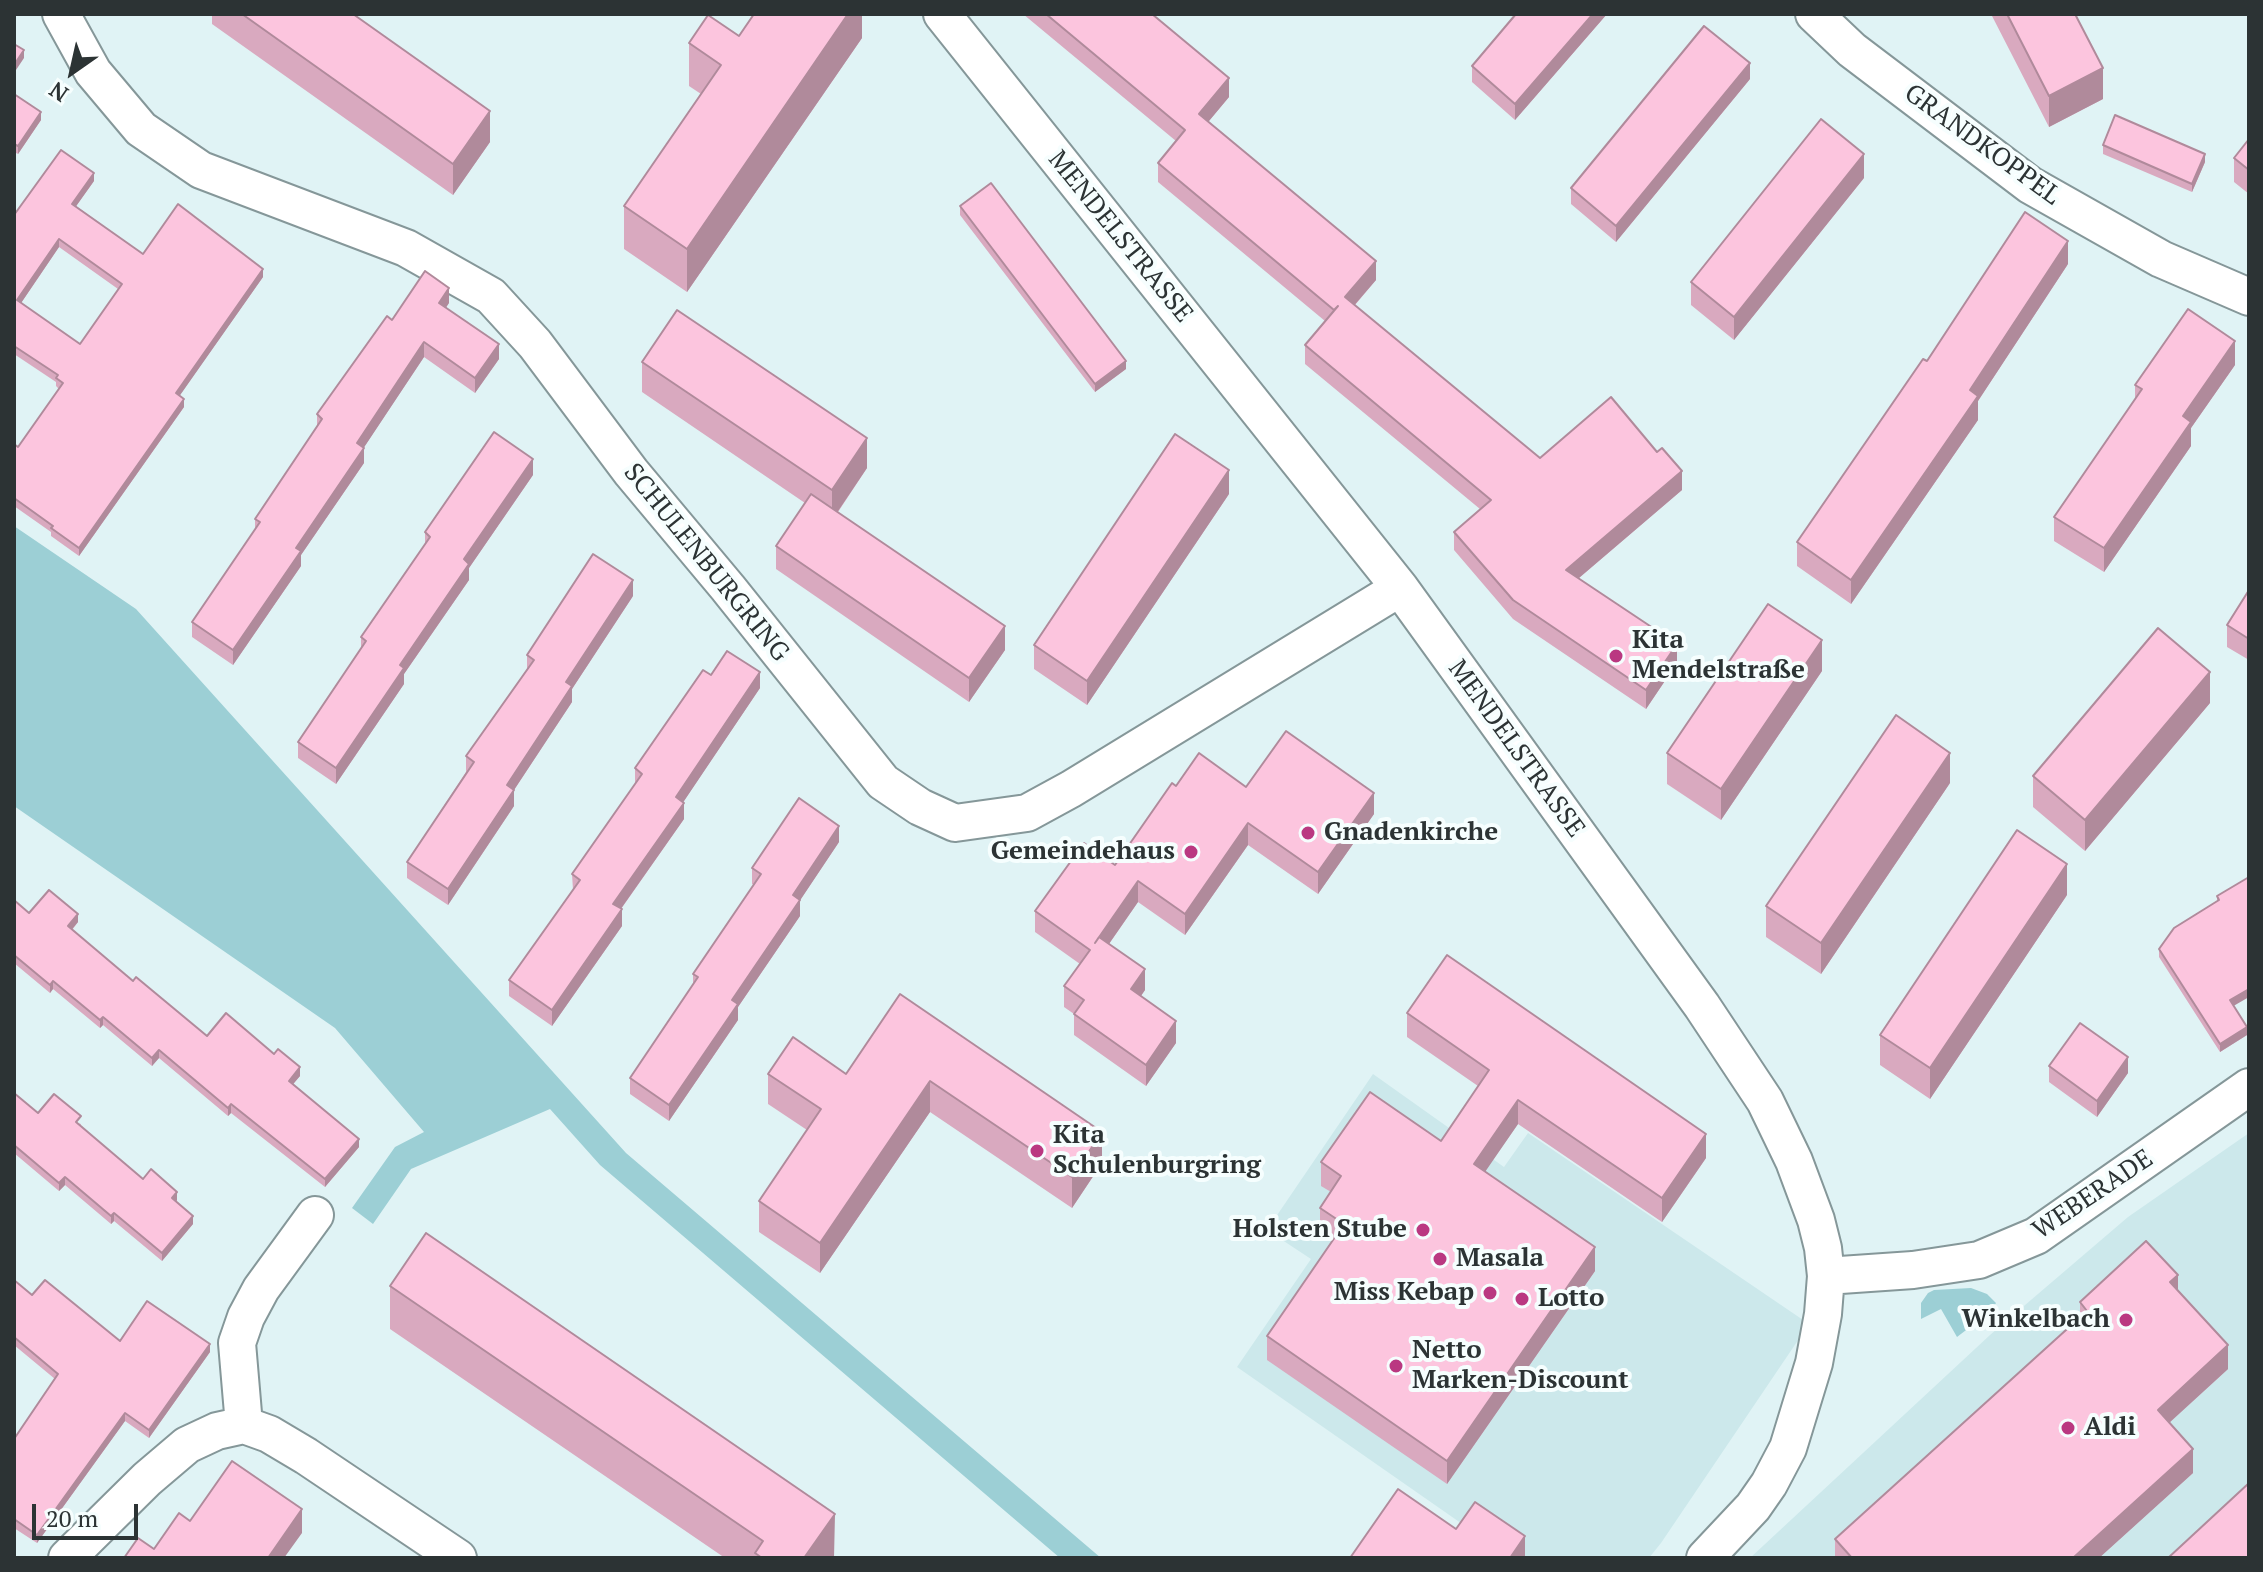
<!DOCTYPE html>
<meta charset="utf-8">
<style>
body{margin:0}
#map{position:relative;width:2263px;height:1572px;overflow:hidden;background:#e0f3f5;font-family:"PT Serif",serif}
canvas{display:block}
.frame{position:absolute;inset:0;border:16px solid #2c3334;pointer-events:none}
.north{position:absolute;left:32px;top:32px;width:80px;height:80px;-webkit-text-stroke:6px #f6fefe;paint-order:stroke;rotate:214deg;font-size:22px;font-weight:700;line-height:32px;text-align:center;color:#2c3334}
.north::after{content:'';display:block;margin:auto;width:28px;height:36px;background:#2c3334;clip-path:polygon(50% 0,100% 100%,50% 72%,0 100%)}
.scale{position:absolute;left:32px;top:1504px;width:106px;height:36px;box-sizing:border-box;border:4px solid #2c3334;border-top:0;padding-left:10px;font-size:24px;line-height:28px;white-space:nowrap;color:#2c3334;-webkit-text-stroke:6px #f6fefe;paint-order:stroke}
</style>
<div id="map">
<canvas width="2263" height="1572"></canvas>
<div class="frame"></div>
<div class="north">N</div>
<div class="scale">20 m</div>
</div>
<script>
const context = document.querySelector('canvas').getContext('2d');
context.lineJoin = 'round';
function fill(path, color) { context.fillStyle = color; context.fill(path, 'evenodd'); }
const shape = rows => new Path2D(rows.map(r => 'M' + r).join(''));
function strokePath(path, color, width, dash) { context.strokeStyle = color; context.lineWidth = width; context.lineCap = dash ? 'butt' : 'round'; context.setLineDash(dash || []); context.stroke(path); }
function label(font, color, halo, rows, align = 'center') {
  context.font = font + ' "PT Serif",serif'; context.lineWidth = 8; context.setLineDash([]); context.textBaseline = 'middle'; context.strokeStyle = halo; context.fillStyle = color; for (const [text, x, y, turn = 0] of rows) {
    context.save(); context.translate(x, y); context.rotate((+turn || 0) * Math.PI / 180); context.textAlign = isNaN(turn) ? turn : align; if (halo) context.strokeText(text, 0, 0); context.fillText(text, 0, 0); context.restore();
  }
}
const built = shape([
 [1373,1074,1504,1167,1528,1133,1809,1324,1661,1543,1649,1558,1511,1558,1237,1367,1311,1259,1267,1230],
 [2249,1133,2249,1558,1750,1558,1990,1335,2128,1217]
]);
const green = shape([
 [14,526,136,609,626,1153,1101,1558,1060,1558,600,1165,550,1109,411,1169,373,1224,352,1208,395,1147,424,1132,335,1028,14,806],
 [1971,1288,1987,1294,1996,1303,1991,1311,1957,1337,1941,1309,1921,1319,1921,1303,1928,1293,1934,1290]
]);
const minor = shape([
 [61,14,93,72,141,129,201,170,406,248,491,296,535,344,631,472,728,588,883,782,920,807,955,823,1027,813,1071,789,1400,588],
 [942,14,1400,588,1702,1006,1765,1101,1794,1161,1816,1220,1823,1248,1826,1276,1823,1314,1814,1363,1788,1448,1769,1484,1753,1507,1705,1558],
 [1814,14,1852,50,2030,185,2161,259,2249,297],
 [1826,1276,1913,1270,1979,1260,2036,1236,2249,1087],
 [244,1425,237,1343,246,1317,261,1289,315,1215],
 [67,1558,147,1479,187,1445,217,1431,244,1425,269,1434,306,1456,458,1558]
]);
const wall = shape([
 [212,14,353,14,490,142,453,195,212,24],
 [862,14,862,38,687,292,624,249,624,206,701,94,689,86,689,43,739,36],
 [1023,14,1152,14,1229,97,1208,122,1376,280,1355,305,1540,458,1682,490,1579,578,1677,663,1646,709,1513,619,1454,550,1454,532,1480,509,1305,364,1305,345,1325,321,1158,182,1158,163,1176,141],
 [1516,14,1607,14,1515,120,1472,82,1472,66],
 [1991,14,2075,14,2103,99,2049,127],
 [1750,79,1616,242,1571,204,1571,188],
 [14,94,41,120,18,154,14,152],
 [2249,139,2249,194,2234,182,2234,158],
 [2103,145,2205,162,2192,192,2103,154],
 [1864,178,1734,340,1691,305,1691,282],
 [94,181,76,206,143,254,263,277,179,396,184,407,79,556,51,536,51,532,14,506,14,444,18,447,59,389,56,386,56,382,14,354,14,215],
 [59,247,118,289,80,344,21,303],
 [960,206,1126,369,1095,392,960,215],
 [2068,264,1978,401,1978,420,1851,604,1797,566,1797,542,1927,361],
 [449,303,446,307,499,359,475,393,424,357,364,447,364,463,301,555,301,566,233,665,192,637,192,622,255,530,255,519,317,427,317,414,392,320],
 [642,362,867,468,838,512,1005,650,969,702,776,569,776,546,805,503,642,392],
 [2235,365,2191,428,2191,446,2104,572,2054,541,2054,517,2135,399,2135,385],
 [533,475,469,568,469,580,404,674,404,684,336,784,298,758,298,742,361,648,361,637,425,544,425,532],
 [1229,494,1087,705,1034,669,1034,645],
 [2249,590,2249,660,2227,647,2227,625],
 [633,596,572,689,572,702,514,790,514,806,448,905,407,878,407,862,466,772,466,756,527,669,527,655],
 [1822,671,1721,820,1667,784,1667,753],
 [711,675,760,688,683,802,684,819,621,909,622,926,552,1026,509,996,509,980,573,890,572,874,635,784,635,768],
 [2210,703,2085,851,2033,807,2033,776],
 [1950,783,1821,974,1766,937,1766,906],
 [1176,786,1246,787,1374,814,1318,894,1248,845,1185,935,1138,902,1109,944,1145,990,1141,996,1176,1043,1146,1086,1074,1035,1074,1014,1064,1007,1064,986,1080,964,1035,932,1035,911,1115,865],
 [839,842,800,900,800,916,738,1007,738,1020,669,1121,630,1094,630,1078,693,985,693,974,754,885,752,884,752,868],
 [2249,877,2234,1006,2247,1035,2220,1052,2159,957,2159,949,2217,901,2217,896],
 [2067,895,1930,1099,1880,1065,1880,1035],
 [14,900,29,913,78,922,72,930,133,981,207,1036,274,1054,300,1076,293,1084,359,1147,325,1187,231,1113,228,1116,159,1058,152,1066,103,1025,100,1028,53,989,50,993,14,963],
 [900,994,1102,1163,1072,1208,930,1112,820,1273,759,1232,759,1201,807,1130,768,1104,768,1074,846,1074],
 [1407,1013,1706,1158,1662,1222,1518,1124,1485,1171,1595,1271,1447,1484,1267,1360,1267,1336,1333,1240,1320,1232,1320,1208,1331,1192,1321,1186,1321,1162,1441,1141,1478,1086,1407,1037],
 [2049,1066,2128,1073,2097,1117,2049,1082],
 [14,1093,38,1113,81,1124,80,1126,143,1179,177,1200,176,1202,193,1224,162,1261,114,1221,111,1224,65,1185,59,1191,14,1153],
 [14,1280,32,1295,120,1341,210,1352,149,1438,125,1421,37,1543,14,1528,14,1439,55,1379,14,1345],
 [390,1286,835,1557,834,1558,725,1558,390,1329],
 [2178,1291,2228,1369,2169,1423,2193,1473,2099,1558,1835,1558,1835,1539,2080,1317,2080,1302]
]);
const shadedWall = shape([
 [848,14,862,14,862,38,687,292,687,249],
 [1593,14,1607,14,1515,120,1515,104],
 [24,50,24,58,14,73,14,65],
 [1750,63,1750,79,1616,242,1616,226],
 [2103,68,2103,99,2049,127,2049,96],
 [1229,78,1229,97,1199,133,1199,114],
 [490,111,490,142,453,195,453,164],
 [41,112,41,120,18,154,18,146],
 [1864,154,1864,178,1734,340,1734,317],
 [2205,154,2205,162,2192,192,2192,184],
 [94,173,94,181,72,212,72,204],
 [59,239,59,247,17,309,17,300],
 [2068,241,2068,264,1978,401,1978,420,1851,604,1851,580,1970,390],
 [1376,261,1376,280,1345,316,1345,297],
 [263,269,263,277,176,401,176,393],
 [449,288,449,303,439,318,439,303],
 [2235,341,2235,365,2191,428,2191,446,2104,572,2104,548,2183,416],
 [424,342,424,357,357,458,357,443],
 [499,344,499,359,475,393,475,378],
 [1126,361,1126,369,1095,392,1095,384],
 [184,399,184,407,79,556,79,548],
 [867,438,867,468,832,520,832,490],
 [364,448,364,463,301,555,301,566,233,665,233,650,296,548],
 [533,459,533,475,469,568,469,580,404,674,404,684,336,784,336,768,464,559],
 [1229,470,1229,494,1087,705,1087,681],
 [1682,471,1682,490,1566,589,1566,570],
 [633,580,633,596,572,689,572,702,514,790,514,806,448,905,448,889,566,682],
 [1005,626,1005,650,969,702,969,678],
 [1822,640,1822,671,1721,820,1721,789],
 [1677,644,1677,663,1646,709,1646,690],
 [760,672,760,688,676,813,676,797],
 [2210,672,2210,703,2085,851,2085,820],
 [1950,753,1950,783,1821,974,1821,943],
 [1374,793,1374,814,1318,894,1318,872],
 [684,803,684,819,613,920,613,904],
 [1248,823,1248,845,1185,935,1185,914],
 [839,826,839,842,793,911,793,895],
 [2067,864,2067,895,1930,1099,1930,1068],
 [1138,881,1138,902,1095,964,1095,943],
 [800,900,800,916,738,1007,738,1020,669,1121,669,1105,732,1000],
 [622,909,622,926,552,1026,552,1010],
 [78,914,78,922,68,934,68,926],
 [1145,969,1145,990,1131,1010,1131,989],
 [53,981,53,989,50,993,50,985],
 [2249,989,2249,997,2230,1008,2230,1000],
 [103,1017,103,1025,100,1028,100,1020],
 [1176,1021,1176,1043,1146,1086,1146,1065],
 [2247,1027,2247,1035,2220,1052,2220,1044],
 [159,1050,159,1058,152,1066,152,1058],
 [2128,1057,2128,1073,2097,1117,2097,1101],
 [300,1067,300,1076,289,1089,289,1081],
 [930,1081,930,1112,820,1273,820,1243],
 [1518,1100,1518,1124,1474,1188,1474,1164],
 [231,1104,231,1113,228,1116,228,1108],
 [1102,1132,1102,1163,1072,1208,1072,1177],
 [1706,1134,1706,1158,1662,1222,1662,1198],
 [359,1139,359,1147,325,1187,325,1179],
 [65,1177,65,1185,59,1191,59,1183],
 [177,1192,177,1200,172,1207,172,1198],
 [114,1213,114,1221,111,1224,111,1216],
 [193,1216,193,1224,162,1261,162,1253],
 [1595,1247,1595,1271,1447,1484,1447,1461],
 [2178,1275,2178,1299,2170,1282],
 [210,1344,210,1352,149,1438,149,1430],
 [2228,1345,2228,1369,2158,1433,2158,1410],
 [125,1413,125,1421,37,1543,37,1535],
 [2193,1449,2193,1473,2099,1558,2073,1558],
 [302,1509,302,1533,284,1558,268,1558],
 [835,1514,834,1558,804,1558],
 [1525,1536,1525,1558,1510,1558]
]);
const building = shape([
 [242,14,353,14,490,111,453,164,242,14],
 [754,14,848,14,687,249,624,206,721,65,689,43,708,15,739,36,754,14],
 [1046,14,1152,14,1229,78,1199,114,1376,261,1345,297,1540,458,1611,397,1657,452,1662,448,1682,471,1566,570,1677,644,1646,690,1513,600,1454,532,1491,500,1305,345,1338,306,1334,310,1158,163,1185,130,1046,14],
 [1516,14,1593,14,1515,104,1472,66,1516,14],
 [2007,14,2075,14,2103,68,2049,96,2007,14],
 [1704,26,1750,63,1616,226,1571,188,1704,26],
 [14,44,24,50,14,65,14,44],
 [14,94,41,112,18,146,14,144,14,94],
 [2115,115,2205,154,2192,184,2103,145,2115,115],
 [1821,119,1864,154,1734,317,1691,282,1821,119],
 [2249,139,2249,170,2234,158,2249,139],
 [61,150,94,173,72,204,143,254,178,204,263,269,176,393,184,399,79,548,51,528,53,526,14,498,14,444,18,447,63,383,56,378,58,375,14,346,14,215,61,150],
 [59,239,122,284,80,344,17,300,59,239],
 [991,183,1126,361,1095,384,960,206,991,183],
 [2025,212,2068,241,1970,390,1978,396,1851,580,1797,542,1923,359,1927,361,2025,212],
 [425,271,449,288,439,303,499,344,475,378,424,342,357,443,364,448,296,548,301,551,233,650,192,622,260,522,255,519,322,419,317,414,387,316,392,320,425,271],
 [2188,309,2235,341,2183,416,2191,422,2104,548,2054,517,2142,389,2135,385,2188,309],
 [677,310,867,438,832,490,642,362,677,310],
 [494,432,533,459,464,559,469,564,400,665,404,668,336,768,298,742,366,641,361,637,430,537,425,532,494,432],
 [1175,434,1229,470,1087,681,1034,645,1175,434],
 [811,494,1005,626,969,678,776,546,811,494],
 [593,554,633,580,566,682,572,686,507,785,514,790,448,889,407,862,474,762,466,756,534,660,527,655,593,554],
 [2249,590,2249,639,2227,625,2249,590],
 [1768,604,1822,640,1721,789,1667,753,1768,604],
 [2158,628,2210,672,2085,820,2033,776,2158,628],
 [727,651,760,672,676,797,684,803,613,904,622,909,552,1010,509,980,580,880,572,874,642,774,635,768,703,670,711,675,727,651],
 [1896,715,1950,753,1821,943,1766,906,1896,715],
 [1286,731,1374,793,1318,872,1248,823,1185,914,1138,881,1095,943,1099,937,1145,969,1131,989,1176,1021,1146,1065,1074,1014,1084,1000,1064,986,1090,950,1035,911,1084,843,1115,865,1172,783,1176,786,1199,753,1246,787,1286,731],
 [799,798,839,826,793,895,800,900,732,1000,738,1004,669,1105,630,1078,698,977,693,974,761,874,752,868,799,798],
 [2017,830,2067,864,1930,1068,1880,1035,2017,830],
 [2249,877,2249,989,2230,1000,2247,1027,2220,1044,2159,949,2174,928,2219,900,2217,896,2249,877],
 [49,890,78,914,68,926,133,981,136,977,207,1036,226,1013,274,1054,278,1049,300,1067,289,1081,359,1139,325,1179,231,1104,228,1108,159,1050,152,1058,103,1017,100,1020,53,981,50,985,14,955,14,900,29,913,49,890],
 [1447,955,1706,1134,1662,1198,1518,1100,1474,1164,1595,1247,1447,1461,1267,1336,1344,1224,1320,1208,1341,1176,1321,1162,1370,1092,1441,1141,1489,1070,1407,1013,1447,955],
 [900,994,1102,1132,1072,1177,930,1081,820,1243,759,1201,821,1109,768,1074,793,1037,846,1074,900,994],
 [2080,1023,2128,1057,2097,1101,2049,1066,2080,1023],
 [14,1093,38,1113,54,1094,81,1116,76,1122,143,1179,151,1169,177,1192,172,1198,193,1216,162,1253,114,1213,111,1216,65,1177,59,1183,14,1145,14,1093],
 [426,1233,835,1514,804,1558,762,1558,755,1553,763,1541,390,1286,426,1233],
 [2146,1241,2178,1275,2170,1282,2228,1345,2158,1410,2193,1449,2073,1558,1852,1558,1835,1539,2087,1311,2080,1302,2146,1241],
 [14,1280,32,1295,45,1280,120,1341,147,1301,210,1344,149,1430,125,1413,37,1535,14,1519,14,1439,58,1374,14,1337,14,1280],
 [232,1461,302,1509,268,1558,124,1558,138,1538,154,1549,179,1513,190,1521,232,1461],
 [2249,1483,2249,1558,2168,1558,2249,1483],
 [1398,1489,1456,1529,1475,1502,1525,1536,1510,1558,1350,1558,1398,1489]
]);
const markers = [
 [1616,656,8,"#ba3881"],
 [1308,833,8,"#ba3881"],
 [1191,852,8,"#ba3881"],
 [1037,1151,8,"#ba3881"],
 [1423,1230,8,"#ba3881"],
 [1440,1259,8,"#ba3881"],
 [1490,1293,8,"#ba3881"],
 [1522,1299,8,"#ba3881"],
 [2126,1320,8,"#ba3881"],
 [1396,1366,8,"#ba3881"],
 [2068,1428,8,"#ba3881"]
];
const streetNames = [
 ["GRANDKOPPEL",1982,145,36],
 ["MENDELSTRASSE",1120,237,51],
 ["SCHULENBURGRING",706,563,51],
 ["MENDELSTRASSE",1516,749,54],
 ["WEBERADE",2093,1195,-34]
];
const poiNames = [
 ["Kita",1632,641],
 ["Mendelstraße",1632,671],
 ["Gnadenkirche",1324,833],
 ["Gemeindehaus",1175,852,"right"],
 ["Kita",1053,1136],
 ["Schulenburgring",1053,1166],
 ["Holsten Stube",1407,1230,"right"],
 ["Masala",1456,1259],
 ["Miss Kebap",1474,1293,"right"],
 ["Lotto",1538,1299],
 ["Winkelbach",2110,1320,"right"],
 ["Netto",1412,1351],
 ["Marken-Discount",1412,1381],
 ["Aldi",2084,1428]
];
fill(built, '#cce8eb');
fill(green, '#9ccfd5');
strokePath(minor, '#859799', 40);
strokePath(minor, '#fff', 36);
fill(wall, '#d9a9bf');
fill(shadedWall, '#b08a9b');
fill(building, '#fcc5de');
strokePath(building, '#b08a9b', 2);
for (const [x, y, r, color] of markers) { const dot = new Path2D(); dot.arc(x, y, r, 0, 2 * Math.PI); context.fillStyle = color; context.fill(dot); strokePath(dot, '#f6fefe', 3); }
label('26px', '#2c3334', '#f6fefe', streetNames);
label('bold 26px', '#2c3334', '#f6fefe', poiNames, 'left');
</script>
